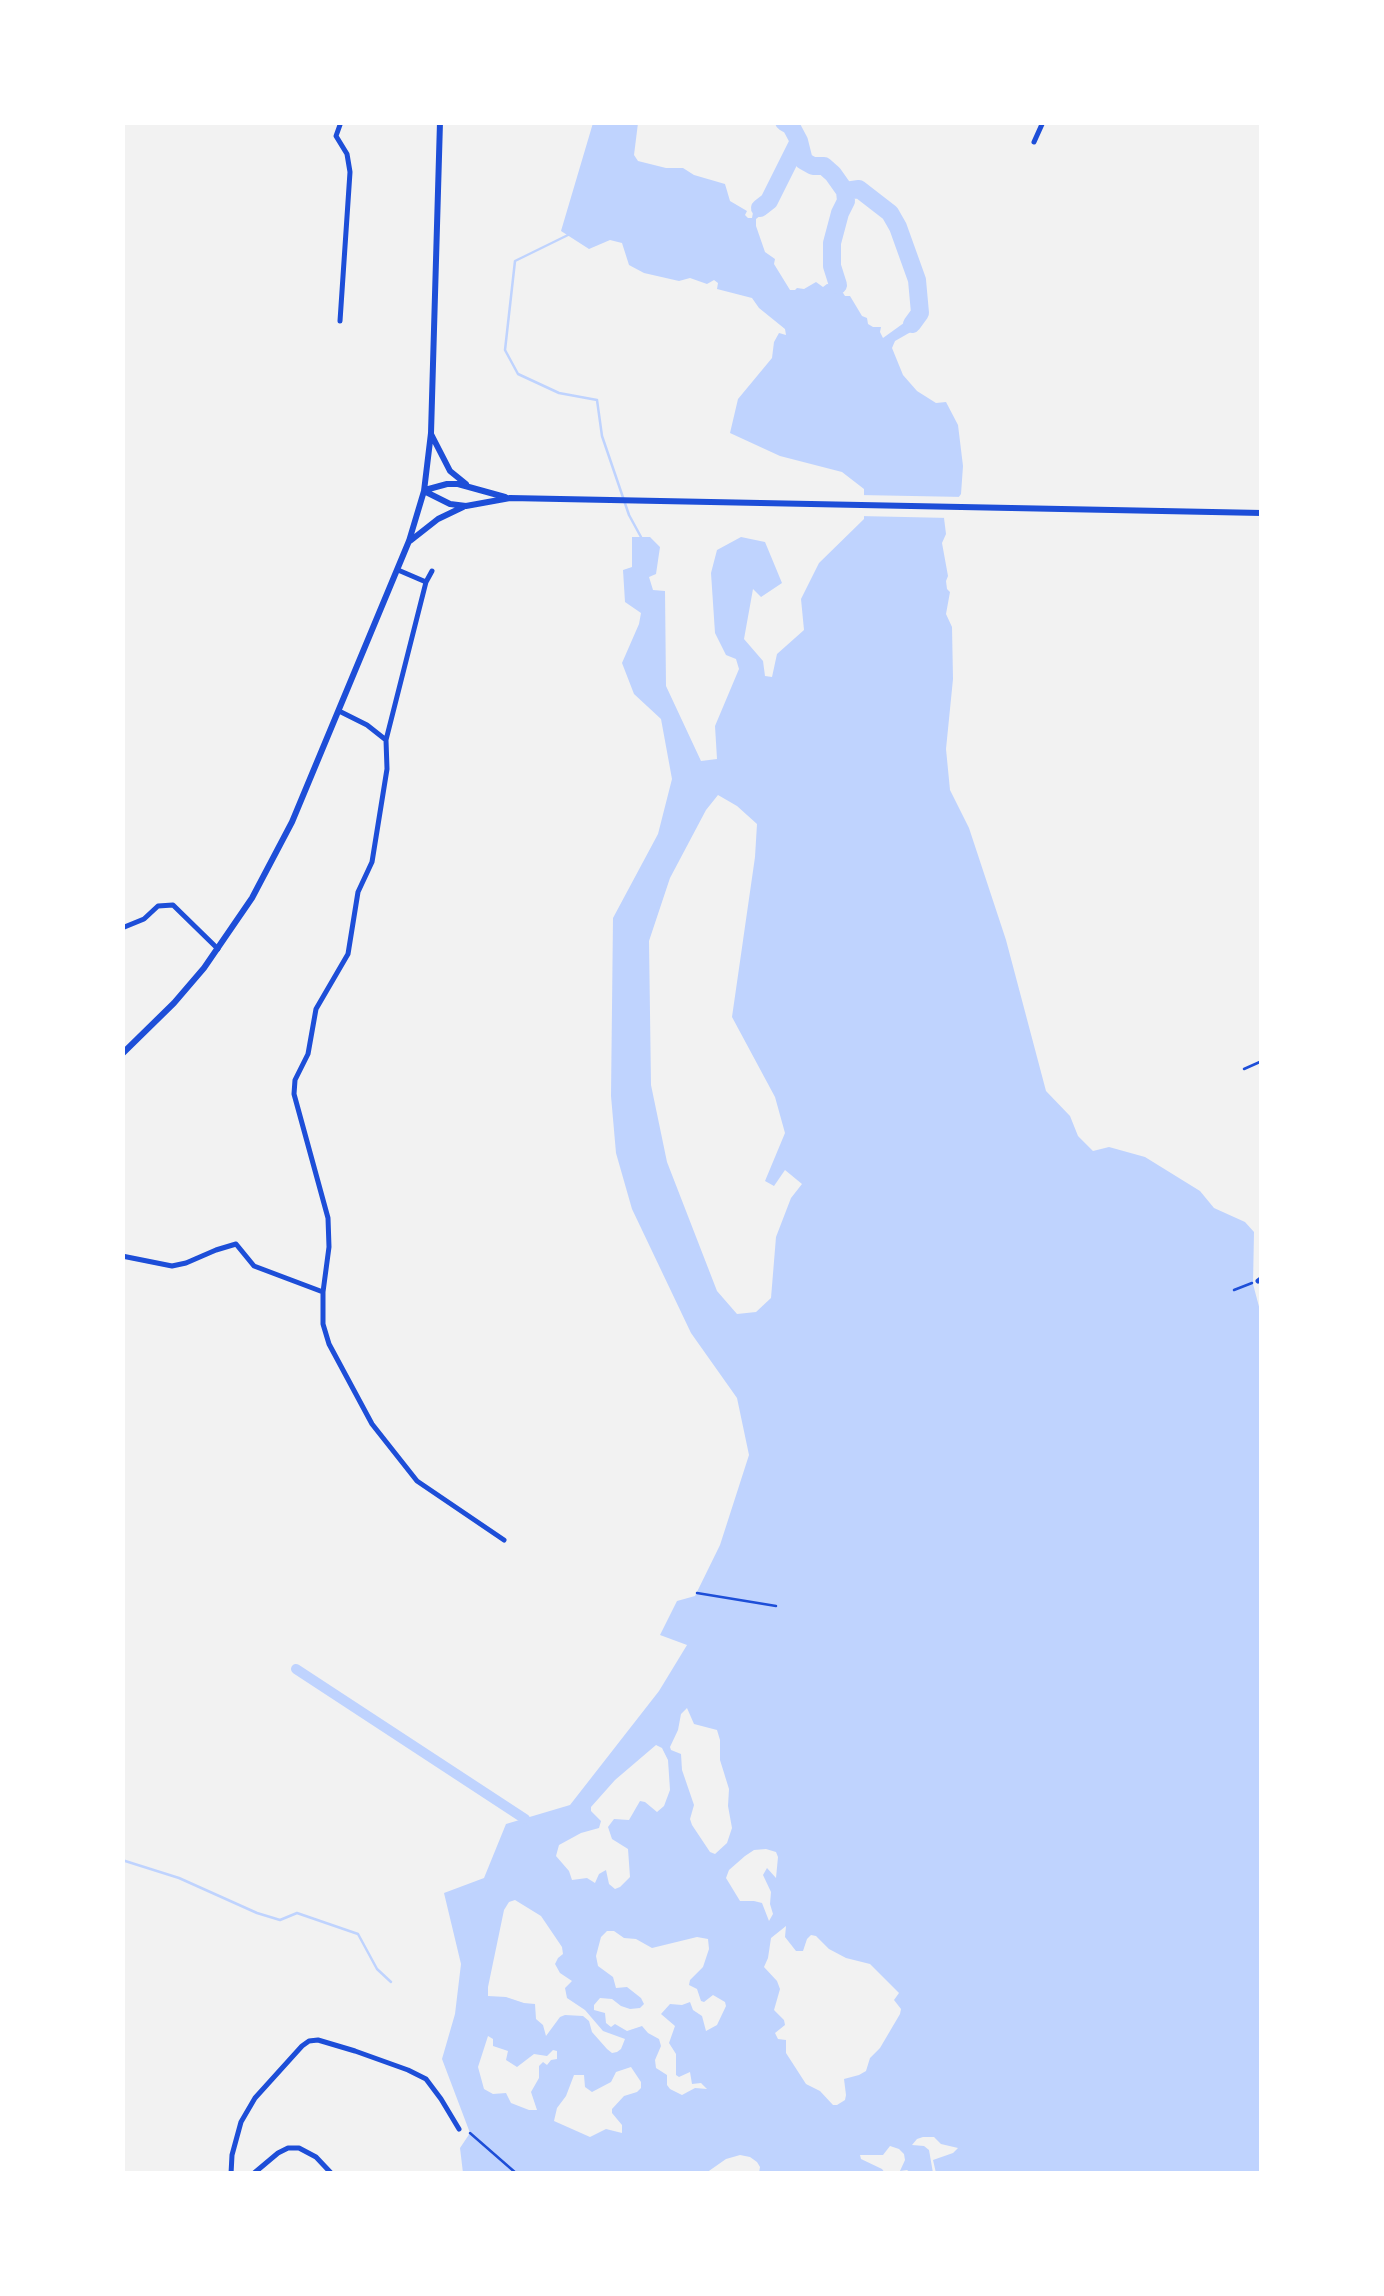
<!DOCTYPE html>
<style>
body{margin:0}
#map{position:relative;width:1384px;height:2296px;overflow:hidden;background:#f2f2f2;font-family:"Playfair Display",serif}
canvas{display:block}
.frame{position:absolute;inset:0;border:125px solid #fff;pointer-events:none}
</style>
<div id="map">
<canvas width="1384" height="2296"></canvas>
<div class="frame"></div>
</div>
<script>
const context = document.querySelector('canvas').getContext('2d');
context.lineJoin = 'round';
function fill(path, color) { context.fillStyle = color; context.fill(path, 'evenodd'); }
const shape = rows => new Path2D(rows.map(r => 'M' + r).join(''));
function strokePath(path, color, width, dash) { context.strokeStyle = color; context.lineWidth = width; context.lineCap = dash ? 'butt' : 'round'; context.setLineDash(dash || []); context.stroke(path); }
const water = shape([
 [593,123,638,123,634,155,638,161,666,168,683,168,694,175,725,184,730,201,747,211,745,215,748,218,752,218,754,207,760,208,761,215,756,219,756,226,765,252,775,259,774,264,790,290,795,290,797,288,804,289,816,282,823,287,827,284,838,285,845,296,850,296,862,316,867,318,868,324,873,327,881,327,880,332,883,338,908,320,912,324,916,329,895,341,892,348,903,375,917,391,936,403,946,402,958,425,963,466,961,494,944,518,946,534,942,543,948,576,946,581,947,589,950,592,946,614,952,627,953,679,946,749,950,790,969,828,1006,940,1046,1091,1070,1116,1078,1136,1093,1151,1109,1147,1145,1157,1200,1191,1214,1208,1245,1222,1254,1232,1253,1284,1262,1318,1261,2173,936,2173,933,2160,953,2153,958,2148,941,2144,934,2137,923,2137,917,2139,912,2145,924,2146,929,2150,933,2173,911,2173,907,2170,900,2171,905,2160,904,2154,899,2149,890,2146,883,2155,860,2155,861,2159,882,2169,885,2173,759,2173,760,2167,757,2162,750,2157,740,2155,726,2159,706,2173,463,2173,460,2148,470,2133,442,2059,455,2014,461,1964,444,1893,484,1878,506,1824,570,1805,659,1691,687,1645,660,1635,677,1601,695,1596,720,1545,749,1455,737,1398,691,1333,632,1209,616,1153,611,1096,613,918,658,834,672,779,661,719,634,694,622,663,639,624,641,613,625,602,623,570,632,567,632,537,650,537,660,547,656,574,649,577,653,590,665,591,666,686,701,761,717,759,715,726,739,669,736,659,726,655,715,633,711,573,717,550,741,537,765,542,782,583,761,597,753,589,744,639,763,661,765,676,772,677,777,654,804,630,801,599,819,563,864,519,864,489,842,472,780,456,730,433,738,399,772,358,774,342,779,333,786,335,785,329,759,308,752,298,717,289,718,283,714,280,707,284,690,278,679,281,644,273,629,265,622,243,610,240,589,249,561,231],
 [718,795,737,806,757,824,755,857,732,1017,775,1097,785,1133,765,1181,774,1186,785,1170,802,1184,791,1198,776,1237,771,1298,756,1312,737,1314,717,1291,667,1162,651,1085,649,941,670,878,706,810],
 [687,1708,694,1724,717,1730,720,1740,720,1760,729,1789,728,1806,732,1828,727,1843,715,1854,710,1852,692,1825,690,1819,694,1805,682,1770,681,1754,671,1750,670,1747,678,1730,681,1714],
 [656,1745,662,1748,668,1760,670,1790,664,1806,657,1812,645,1802,640,1801,629,1820,614,1819,608,1827,612,1839,628,1849,630,1877,620,1887,615,1889,609,1884,606,1870,599,1874,595,1883,587,1878,572,1880,569,1871,556,1856,559,1845,581,1833,599,1828,601,1821,591,1811,591,1807,615,1780],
 [766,1849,776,1852,778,1857,776,1878,767,1868,763,1875,771,1892,770,1904,773,1914,769,1921,762,1903,754,1901,740,1901,726,1878,729,1870,745,1856,754,1850],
 [515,1900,541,1916,562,1947,563,1954,558,1958,555,1964,560,1973,572,1981,565,1988,567,1998,585,2010,603,2031,625,2039,621,2049,617,2052,612,2053,607,2049,592,2032,589,2021,583,2016,565,2015,560,2017,546,2036,543,2025,536,2019,535,2004,524,2003,506,1997,488,1996,488,1987,504,1910,509,1902],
 [786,1926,785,1937,796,1951,803,1951,807,1939,811,1935,816,1936,829,1949,846,1958,870,1964,899,1993,894,2000,901,2009,900,2014,880,2048,870,2058,866,2071,859,2075,844,2079,846,2095,845,2100,837,2105,833,2105,820,2091,806,2084,786,2053,786,2040,778,2039,775,2033,785,2025,784,2020,774,2010,780,1989,777,1981,764,1967,768,1958,771,1938],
 [607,1931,614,1931,624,1938,636,1939,652,1948,697,1937,708,1939,709,1949,703,1967,690,1980,689,1985,697,1989,701,2001,704,2002,713,1995,725,2002,726,2006,717,2025,706,2031,702,2016,693,2010,690,2002,682,2005,670,2004,661,2014,675,2026,669,2043,676,2054,676,2075,679,2077,690,2072,692,2084,701,2083,707,2089,695,2088,682,2095,670,2089,667,2085,667,2075,656,2068,655,2060,661,2046,659,2039,648,2033,642,2026,627,2031,615,2024,611,2027,606,2023,605,2013,594,2010,594,2005,600,1998,612,1999,621,2006,630,2009,640,2008,644,2004,641,1998,627,1987,616,1988,613,1977,598,1966,596,1956,601,1937],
 [488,2036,493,2039,493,2046,508,2051,506,2060,517,2067,534,2054,547,2056,553,2050,557,2051,557,2059,551,2060,547,2065,543,2062,539,2066,539,2078,531,2092,537,2110,529,2110,511,2103,506,2093,493,2094,484,2089,478,2067],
 [631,2067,641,2082,641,2088,637,2092,624,2096,612,2109,612,2113,622,2125,622,2133,606,2129,590,2137,554,2121,557,2108,566,2096,574,2075,584,2075,585,2087,592,2092,611,2082,616,2072]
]);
const pier = shape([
 [859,495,965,497,950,518,859,516]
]);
const stream = shape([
 [568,235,515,261,505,350,518,374,559,393,597,400,602,436,629,515,641,537],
 [122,1860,179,1878,257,1913,280,1920,297,1913,358,1934,377,1969,391,1982]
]);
const canal = shape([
 [296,1669,525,1819]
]);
const river = shape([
 [784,122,791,126,799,141,804,161,813,166,824,166,833,174,845,191,859,189,890,213,898,227,917,280,920,313,912,324],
 [760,208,769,201,799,141],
 [838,285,832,266,832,243,840,213,846,201,845,191]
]);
const path = shape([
 [1234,1290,1252,1283],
 [697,1593,776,1606],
 [470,2133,517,2174]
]);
const service = shape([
 [1244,1069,1262,1061]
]);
const minor = shape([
 [1034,142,1043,122],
 [340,321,350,172,347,154,336,136,341,122],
 [398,570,426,582],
 [339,711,367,725,386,740,387,769,372,862,358,892,348,954,316,1009,308,1054,295,1080,294,1094,328,1218,329,1247,323,1292,323,1324,329,1344,372,1424,417,1481,504,1540],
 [386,740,426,582,432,571],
 [122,928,144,919,158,906,173,905,218,949],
 [122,1256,172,1266,186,1263,216,1250,236,1244,254,1266,323,1292],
 [1258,1281,1262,1278],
 [231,2174,232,2155,241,2122,255,2098,302,2046,309,2041,318,2040,355,2051,408,2070,426,2079,441,2099,459,2129],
 [253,2174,278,2153,288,2148,299,2148,316,2157,332,2174]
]);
const tertiary = shape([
 [431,434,450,471,466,484],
 [425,490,447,484,458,484,505,497],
 [424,491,450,504,466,506,510,498,1262,513],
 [410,541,438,519,463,507],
 [122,1054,174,1003,204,968,252,898,292,822,409,541,424,491,431,433,440,122]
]);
fill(water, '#bfd3fe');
fill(pier, '#f2f2f2');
strokePath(stream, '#bfd3fe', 2.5);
strokePath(canal, '#bfd3fe', 10);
strokePath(river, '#bfd3fe', 18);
strokePath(path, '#1d4ed8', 2.5);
strokePath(service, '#1d4ed8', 2.5);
strokePath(minor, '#1d4ed8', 5);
strokePath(tertiary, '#1d4ed8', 6);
</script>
